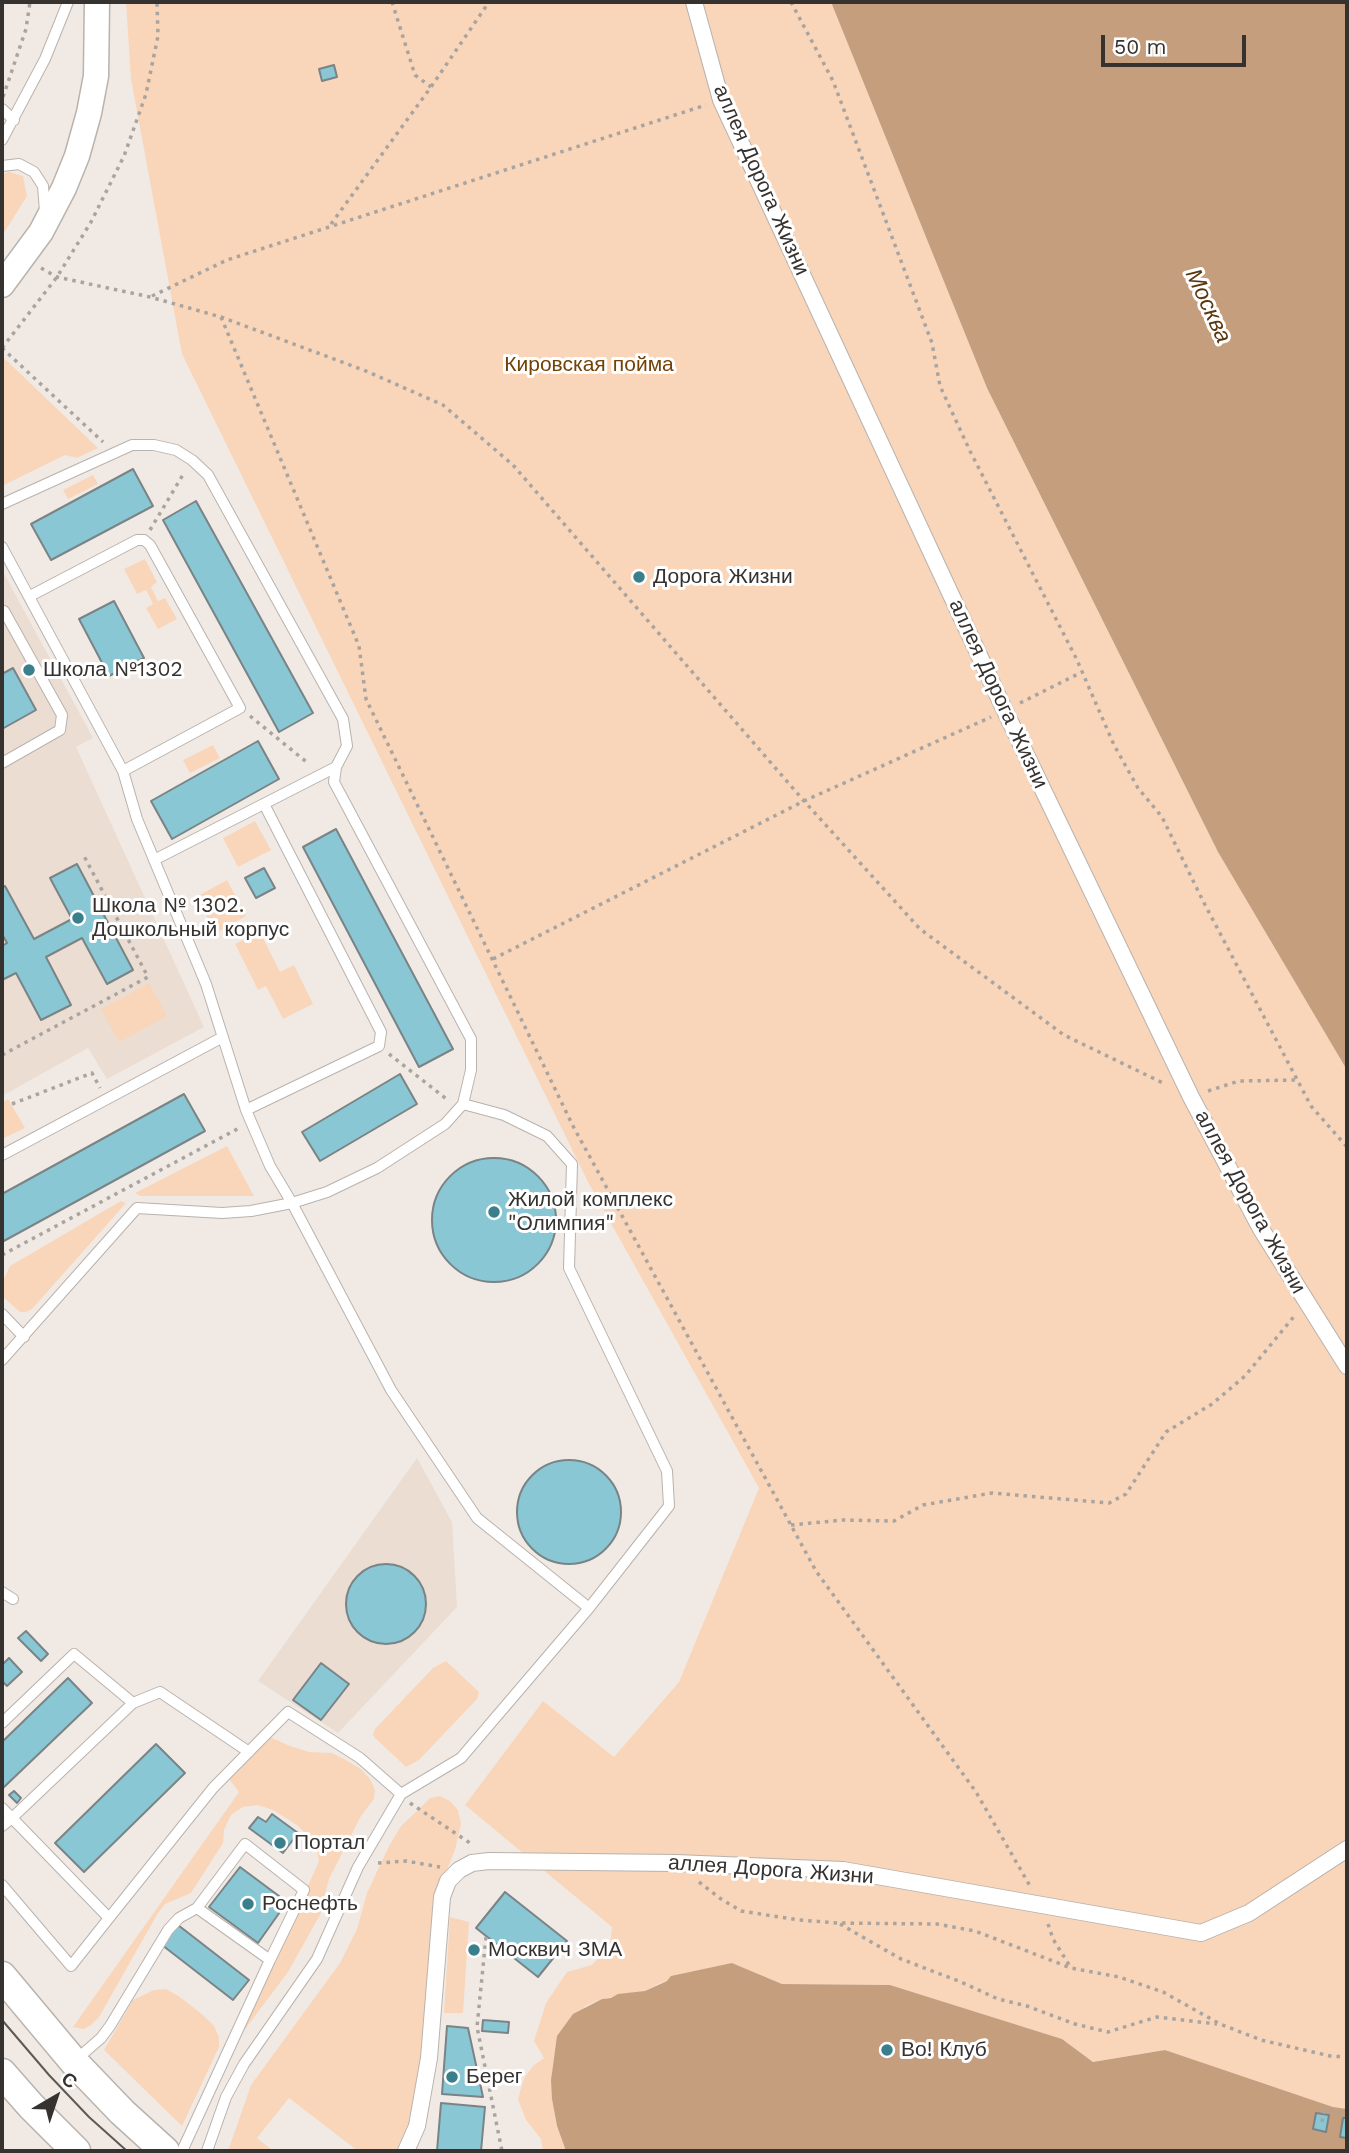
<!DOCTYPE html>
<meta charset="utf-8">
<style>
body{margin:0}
#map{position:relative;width:1349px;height:2153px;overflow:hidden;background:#f1eae4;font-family:"Work Sans",sans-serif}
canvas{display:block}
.frame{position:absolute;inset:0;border:4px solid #353230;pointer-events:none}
.north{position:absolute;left:21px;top:2062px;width:70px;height:70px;-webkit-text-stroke:5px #fff;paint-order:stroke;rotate:39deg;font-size:19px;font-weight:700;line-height:28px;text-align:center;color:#353230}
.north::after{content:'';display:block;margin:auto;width:24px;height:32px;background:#353230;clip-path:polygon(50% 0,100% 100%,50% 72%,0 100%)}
.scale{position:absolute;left:1101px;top:35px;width:145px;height:32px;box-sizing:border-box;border:4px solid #353230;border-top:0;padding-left:9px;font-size:21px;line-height:24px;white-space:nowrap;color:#353230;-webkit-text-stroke:5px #fff;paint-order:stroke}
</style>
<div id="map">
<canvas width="1349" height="2153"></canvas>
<div class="frame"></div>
<div class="north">С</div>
<div class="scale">50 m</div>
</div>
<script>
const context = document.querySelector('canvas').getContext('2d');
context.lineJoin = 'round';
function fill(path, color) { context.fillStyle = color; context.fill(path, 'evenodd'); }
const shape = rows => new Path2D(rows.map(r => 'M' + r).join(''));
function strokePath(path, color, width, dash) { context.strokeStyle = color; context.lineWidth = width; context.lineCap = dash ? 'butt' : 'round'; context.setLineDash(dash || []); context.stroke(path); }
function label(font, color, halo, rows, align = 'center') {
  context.font = font + ' "Work Sans",sans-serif'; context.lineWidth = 6; context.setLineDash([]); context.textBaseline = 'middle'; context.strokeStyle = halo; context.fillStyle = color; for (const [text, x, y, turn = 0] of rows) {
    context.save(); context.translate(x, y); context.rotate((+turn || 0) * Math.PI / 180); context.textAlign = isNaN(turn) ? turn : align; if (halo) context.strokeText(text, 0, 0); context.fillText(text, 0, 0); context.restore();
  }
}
const built = shape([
 [2,570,93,738,76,747,204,1027,107,1079,88,1048,2,1096],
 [417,1458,452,1522,457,1607,338,1733,258,1681]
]);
const green = shape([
 [126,2,831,2,987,388,1218,852,1347,1070,1347,2109,1333,2107,1165,2050,1093,2062,1062,2039,890,1985,782,1984,732,1963,660,1983,645,1991,602,1999,585,2006,555,2053,552,2070,552,2099,557,2126,566,2151,543,2151,541,2139,526,2120,518,2099,524,2078,533,2066,544,2058,534,2041,546,2003,567,1972,592,1965,610,1945,612,1927,465,1805,543,1701,614,1757,679,1682,759,1488,589,1184,182,354,131,79],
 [9,172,23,176,27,196,2,236,2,174],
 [4,358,98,448,77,458,65,455,2,486,2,359],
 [93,475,98,484,68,499,63,490],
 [145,559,157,582,151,587,158,601,165,598,177,619,158,629,146,608,153,604,146,590,137,594,124,569],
 [213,745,220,758,190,773,183,760],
 [255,821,271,850,238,867,223,838],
 [227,880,246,916,216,933,196,897],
 [260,932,280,972,294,965,313,1004,283,1019,266,986,258,990,235,944],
 [149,983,167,1016,119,1042,101,1009],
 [8,1099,25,1128,2,1139,2,1103],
 [227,1146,254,1196,140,1196,135,1193],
 [121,1201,126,1203,32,1309,26,1312,20,1312,2,1296,2,1283,10,1266],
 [446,1661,479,1692,477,1699,419,1760,406,1767,375,1738,373,1735,375,1729,433,1668],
 [270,1737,290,1746,309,1752,332,1753,344,1759,361,1769,370,1779,375,1790,374,1799,361,1816,329,1879,320,1915,288,1972,243,2032,319,1861,317,1850,310,1838,297,1825,273,1810,258,1805,243,1807,231,1815,224,1830,223,1843,191,1893,165,1904,158,1913,99,2017,91,2025,84,2029,73,2027,239,1792,229,1779],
 [440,1796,450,1801,458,1810,461,1824,455,1850,437,1894,424,2060,410,2121,396,2151,358,2151,289,2098,257,2138,273,2151,228,2151,251,2085,340,1963,357,1929,367,1893,389,1846,401,1826,418,1810,430,1798],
 [450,1917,469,1922,463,2013,444,2013],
 [166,1989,180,1997,203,2015,214,2026,219,2037,219,2047,182,2126,104,2050,133,2000,154,1990]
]);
const water = shape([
 [831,2,1347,2,1347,1070,1218,852,987,388],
 [732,1963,782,1984,890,1985,1062,2039,1093,2062,1165,2050,1333,2107,1347,2109,1347,2151,566,2151,557,2126,552,2099,551,2080,557,2036,573,2014,602,1999,611,1998,618,1994,645,1991,667,1981,671,1976]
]);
const building = shape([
 [334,65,337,77,322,81,319,69,334,65],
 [133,469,153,506,51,560,31,524,133,469],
 [196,501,313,713,279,732,163,520,196,501],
 [114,601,144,658,109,676,79,619,114,601],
 [13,668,36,710,2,729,2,674,13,668],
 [258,741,279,779,172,839,151,801,258,741],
 [336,829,453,1049,419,1067,303,847,336,829],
 [77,864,133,970,107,984,82,938,46,957,71,1005,41,1020,16,973,2,980,2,946,7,943,2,934,2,887,5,886,34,939,72,919,50,878,77,864],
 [264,868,275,888,256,898,245,878,264,868],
 [400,1074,417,1104,320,1161,302,1132,400,1074],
 [184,1094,205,1131,2,1242,2,1194,184,1094],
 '432 1220a62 62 0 1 1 124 0a62 62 0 1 1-124 0Z',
 '517 1512a52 52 0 1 1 104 0a52 52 0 1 1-104 0Z',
 '346 1604a40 40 0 1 1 80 0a40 40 0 1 1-80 0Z',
 [26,1631,48,1654,41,1661,18,1638,26,1631],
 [9,1658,22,1672,7,1686,2,1681,2,1665,9,1658],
 [321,1663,349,1684,321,1720,293,1700,321,1663],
 [68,1678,92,1703,2,1789,2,1742,68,1678],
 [156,1744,185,1773,84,1872,55,1843,156,1744],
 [14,1791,21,1798,17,1803,9,1795,14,1791],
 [272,1814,298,1833,283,1853,249,1828,258,1817,266,1822,272,1814],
 [240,1867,287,1902,258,1943,209,1907,240,1867],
 [505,1892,567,1941,538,1977,476,1928,505,1892],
 [178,1925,249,1980,233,2000,162,1945,178,1925],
 [483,2020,509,2022,508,2033,482,2031,483,2020],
 [447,2026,468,2028,483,2097,442,2094,447,2026],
 [441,2103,485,2107,481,2151,437,2151,441,2103],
 [1316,2113,1329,2115,1326,2132,1313,2129,1316,2113],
 [1343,2118,1347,2118,1347,2138,1340,2137,1343,2118]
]);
const path = shape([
 [392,2,415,75,431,87],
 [791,2,833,81,932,343,940,386,970,451,1077,660,1114,745,1138,788,1162,817,1203,901,1311,1106,1347,1147],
 [3,97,26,29,30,2],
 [331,224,431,87,489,2],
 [41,268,57,277,150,297,221,317,366,371,443,405,513,465,804,801,920,929,1064,1035,1165,1084],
 [152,296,227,260,706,105],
 [221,317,359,646,366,699,573,1126,816,1571,976,1792,1030,1886],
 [2,348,57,277,91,222,124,156,146,94,158,36,157,2],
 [2,348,103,442],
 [150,530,184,473],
 [1020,703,1082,672],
 [250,716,309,764],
 [493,959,804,801,991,717],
 [389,1054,449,1101],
 [2,1055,148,977,84,856],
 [1208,1091,1239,1081,1298,1080],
 [12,1104,92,1073,100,1088],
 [2,1255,241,1127],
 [791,1525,843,1520,894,1521,923,1505,992,1493,1109,1503,1126,1494,1166,1432,1212,1404,1245,1376,1296,1314],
 [410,1803,473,1845],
 [378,1863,406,1861,440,1867],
 [699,1882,721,1899,741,1911,799,1920,838,1923,937,1924,975,1931,1071,1968,1119,1977,1163,1992,1220,2024,1261,2040,1330,2056,1347,2057],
 [840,1924,901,1959,961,1982,998,1999,1027,2006,1075,2024,1108,2032,1157,2017,1217,2024],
 [1048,1924,1053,1939,1071,1968],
 [486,1937,477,2027,502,2151],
 [1322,2122,1324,2110,1347,2114]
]);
const service = shape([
 [2,109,14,120],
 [2,140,45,59,68,2],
 [2,166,19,164,34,172,43,186,45,211],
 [2,504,132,445,154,445,176,450,192,460,208,475,343,719,347,746,336,767,334,782,471,1039,471,1070,463,1104,445,1124,377,1168,327,1192,292,1203,391,1390,477,1518,589,1608],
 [2,547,123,771,137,819,206,984,246,1110,270,1166,292,1203,251,1211,222,1213,137,1208,2,1360],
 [30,596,137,540,144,540,150,545,229,688,240,708,123,771],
 [2,763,60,730,62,715,4,611],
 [154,860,336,767],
 [246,1110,379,1046,381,1032,264,804],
 [2,1155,223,1037],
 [2,1314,24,1337],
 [2,1592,13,1599],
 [133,1703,160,1692,249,1752],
 [2,1723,74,1654,133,1703,12,1818,109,1918,213,1788,288,1712,360,1758,401,1794],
 [2,1808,12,1818,2,1826],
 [2,1885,71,1966,109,1918],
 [197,1908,245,1844,304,1890,270,1960],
 [77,2059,101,2038,110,2026,168,1930,179,1918,197,1908,270,1960,182,2151],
 [207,2151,226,2097,244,2064,317,1959,358,1867,401,1794,461,1758,589,1608,669,1506,667,1471,569,1268,572,1164,547,1136,504,1115,463,1104]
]);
const pedestrian = shape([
 [694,2,721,100,1005,711,1191,1097,1261,1229,1347,1366],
 [406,2151,417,2126,429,2058,442,1897,448,1881,459,1870,472,1863,489,1861,676,1863,843,1870,1201,1933,1249,1913,1347,1849]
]);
const tertiary = shape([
 [2,285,41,232,64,188,77,156,89,113,96,76,97,2]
]);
const secondary = shape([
 [2,1976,74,2062,122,2112,165,2151],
 [2,2073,31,2106,76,2151]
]);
const tram = shape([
 [2,2020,49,2075,89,2117,127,2151]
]);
const markers = [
 [639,577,7,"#3a7f8c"],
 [29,670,7,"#3a7f8c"],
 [78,918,7,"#3a7f8c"],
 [494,1212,7,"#3a7f8c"],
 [280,1843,7,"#3a7f8c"],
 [248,1904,7,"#3a7f8c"],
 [474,1950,7,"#3a7f8c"],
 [887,2050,7,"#3a7f8c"],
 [452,2077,7,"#3a7f8c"]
];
const streetNames = [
 ["аллея Дорога Жизни",761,180,66],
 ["аллея Дорога Жизни",998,694,65],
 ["аллея Дорога Жизни",1250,1202,61],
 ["аллея Дорога Жизни",771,1870,4]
];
const parkNames = [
 ["Кировская пойма",589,365]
];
const poiNames = [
 ["Дорога Жизни",653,577],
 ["Школа №1302",43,670],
 ["Школа № 1302.",92,906],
 ["Дошкольный корпус",92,930],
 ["Жилой комплекс",508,1200],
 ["\"Олимпия\"",508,1224],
 ["Портал",294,1843],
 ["Роснефть",262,1904],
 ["Москвич ЗМА",488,1950],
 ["Во! Клуб",901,2050],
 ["Берег",466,2077]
];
const waterNames = [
 ["Москва",1208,306,65]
];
fill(built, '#ebddd2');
fill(green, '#f9d6b9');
fill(water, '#c59e7d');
fill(building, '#89c7d4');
strokePath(building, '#7a8385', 2);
strokePath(service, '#b9b2ad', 12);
strokePath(pedestrian, '#b9b2ad', 18);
strokePath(tertiary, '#b9b2ad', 27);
strokePath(secondary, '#b9b2ad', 31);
strokePath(path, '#aaa4a0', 3.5, [3.5, 5]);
strokePath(service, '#fff', 10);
strokePath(pedestrian, '#fff', 16);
strokePath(tertiary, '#fff', 24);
strokePath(secondary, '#fff', 28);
strokePath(tram, '#5d5957', 2);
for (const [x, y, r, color] of markers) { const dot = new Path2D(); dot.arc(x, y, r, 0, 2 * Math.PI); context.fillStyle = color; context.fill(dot); strokePath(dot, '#fff', 2.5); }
label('21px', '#353230', '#fff', streetNames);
label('21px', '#744207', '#fff', parkNames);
label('21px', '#353230', '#fff', poiNames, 'left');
label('italic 23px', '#5c360d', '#fff', waterNames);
</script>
